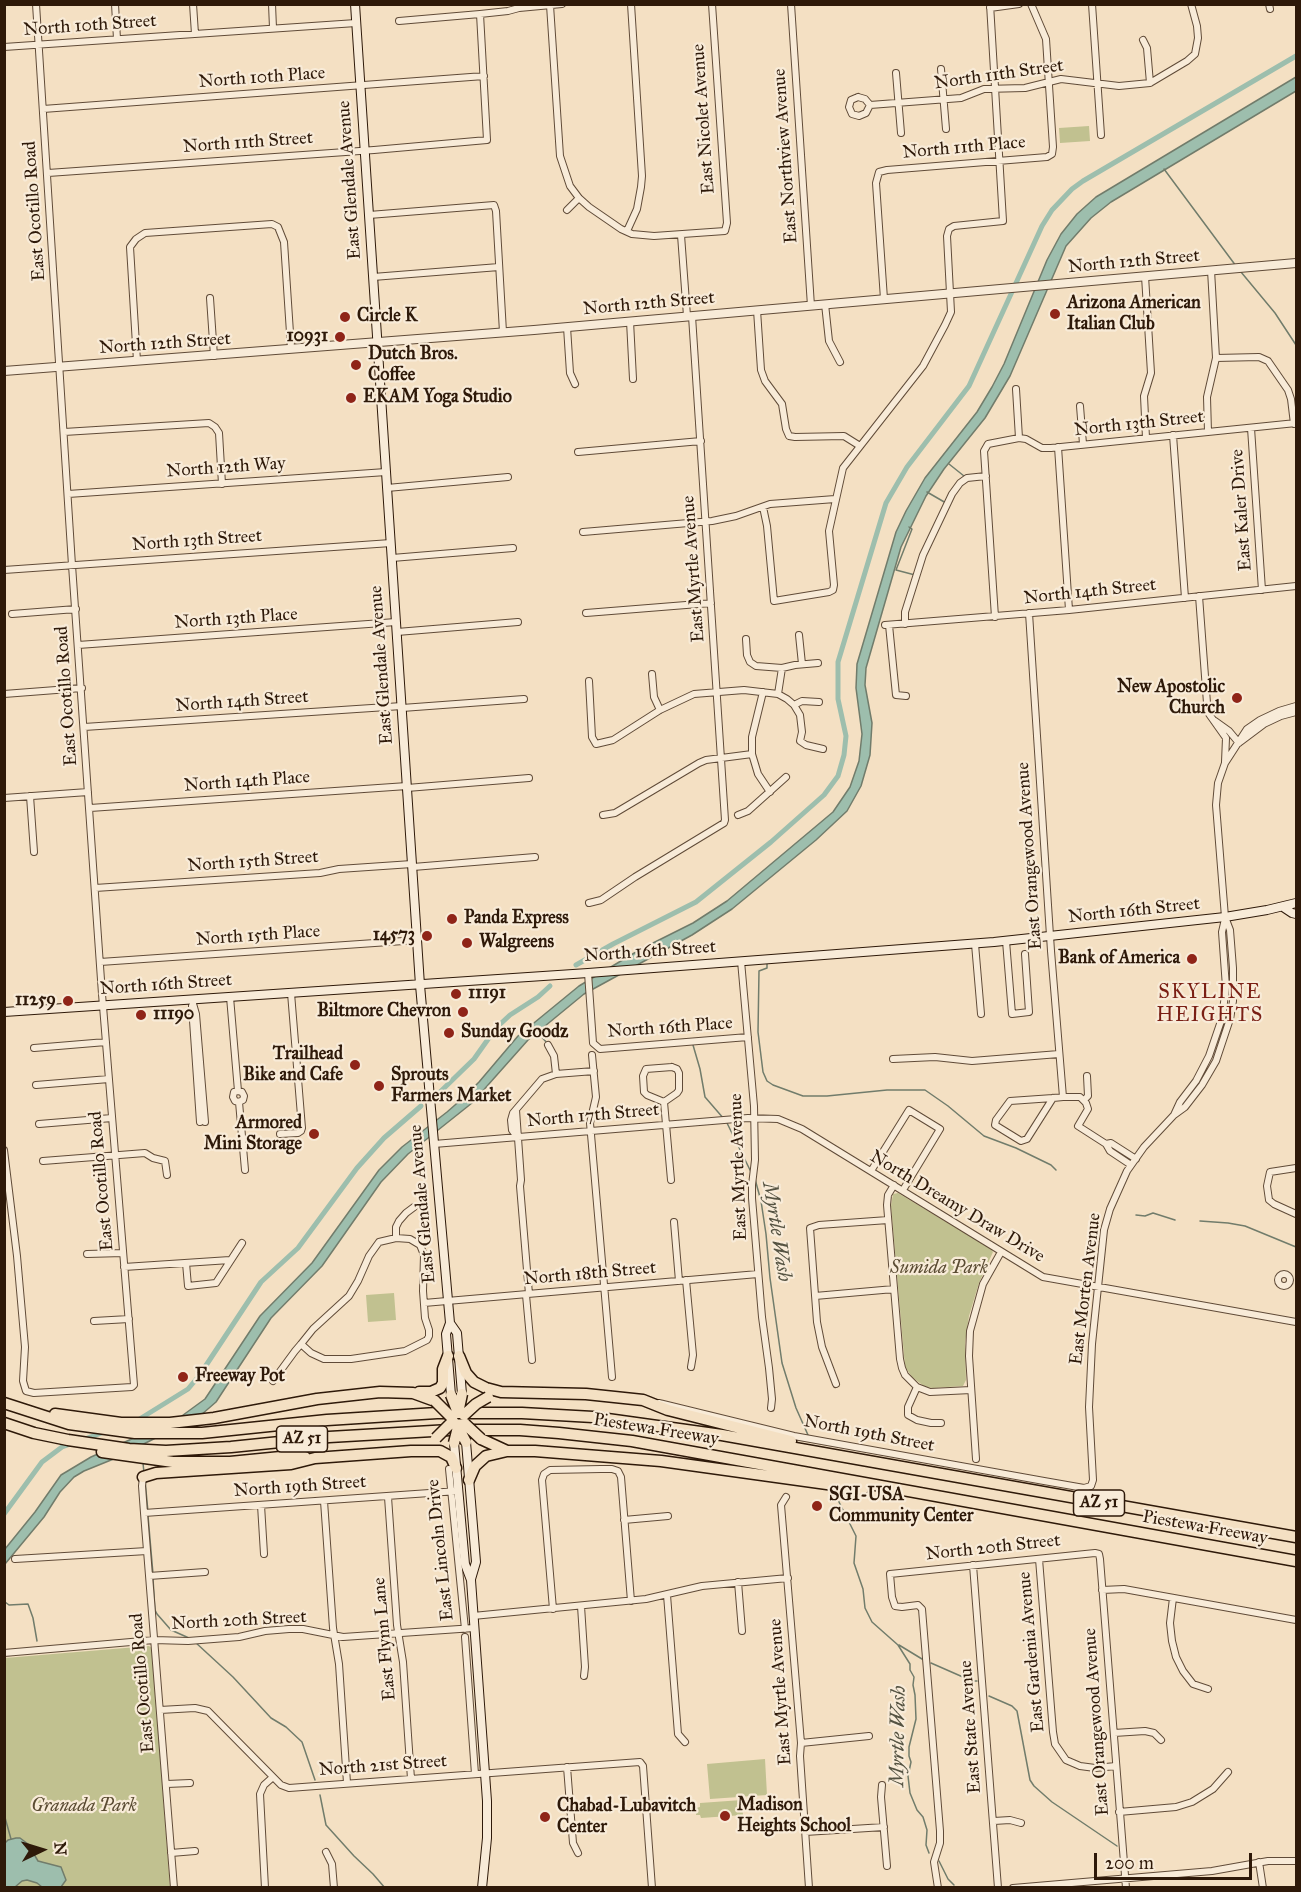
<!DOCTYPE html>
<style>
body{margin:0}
#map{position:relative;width:1301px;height:1892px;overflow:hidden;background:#f4e0c3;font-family:"IM FELL Great Primer",serif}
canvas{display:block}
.frame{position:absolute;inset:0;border:6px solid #2e1909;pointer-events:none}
.north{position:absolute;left:12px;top:1820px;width:60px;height:60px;-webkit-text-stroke:4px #f8ebd8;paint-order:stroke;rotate:86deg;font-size:16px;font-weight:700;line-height:24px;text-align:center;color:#2e1909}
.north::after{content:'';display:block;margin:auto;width:21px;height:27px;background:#2e1909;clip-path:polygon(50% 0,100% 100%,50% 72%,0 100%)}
.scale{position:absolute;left:1094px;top:1853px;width:158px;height:27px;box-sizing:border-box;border:3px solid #2e1909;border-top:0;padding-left:8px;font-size:18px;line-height:21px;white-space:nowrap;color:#2e1909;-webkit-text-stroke:4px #f8ebd8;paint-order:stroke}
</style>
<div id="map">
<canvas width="1301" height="1892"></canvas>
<div class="frame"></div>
<div class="north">N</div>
<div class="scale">200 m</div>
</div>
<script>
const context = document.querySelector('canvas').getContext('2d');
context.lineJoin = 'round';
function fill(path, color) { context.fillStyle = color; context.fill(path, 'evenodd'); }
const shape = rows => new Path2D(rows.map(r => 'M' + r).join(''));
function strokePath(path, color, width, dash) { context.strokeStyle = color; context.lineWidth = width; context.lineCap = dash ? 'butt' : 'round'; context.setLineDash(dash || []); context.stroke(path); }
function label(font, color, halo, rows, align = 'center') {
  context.font = font + ' "IM FELL Great Primer",serif'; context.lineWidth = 4.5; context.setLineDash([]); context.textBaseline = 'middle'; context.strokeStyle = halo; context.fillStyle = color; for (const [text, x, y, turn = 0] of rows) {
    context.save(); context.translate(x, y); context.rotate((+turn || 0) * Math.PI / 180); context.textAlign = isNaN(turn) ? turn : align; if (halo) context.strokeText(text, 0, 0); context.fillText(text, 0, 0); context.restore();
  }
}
const green = shape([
 [1089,126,1090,141,1060,143,1059,128],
 [898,1193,991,1249,993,1252,979,1283,969,1316,965,1343,966,1380,963,1386,933,1388,925,1387,912,1377,905,1367,891,1206,893,1194],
 [394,1293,396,1320,368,1322,366,1295],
 [149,1646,152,1648,170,1887,5,1888,5,1658],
 [765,1759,767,1795,710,1799,707,1764],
 [742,1800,743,1815,701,1818,700,1815,696,1815,696,1808,700,1807,700,1803]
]);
const water = shape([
 [1296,77,1296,91,1111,202,1091,218,1066,246,1010,376,985,418,944,469,926,496,901,547,866,668,865,685,872,723,870,755,861,786,847,811,816,840,732,909,692,935,584,994,528,1040,472,1103,408,1154,381,1182,322,1266,271,1318,216,1402,201,1415,116,1458,84,1471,74,1477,60,1492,44,1517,5,1564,5,1549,35,1512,61,1475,91,1457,179,1418,205,1399,260,1316,312,1263,379,1170,402,1147,447,1112,463,1098,479,1082,518,1036,579,986,641,949,693,923,727,901,833,812,850,787,859,761,862,734,856,688,857,664,896,532,906,511,925,478,977,412,992,387,1004,364,1047,260,1061,234,1077,214,1096,197,1296,77],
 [16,1838,20,1838,28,1844,38,1861,61,1867,66,1880,61,1887,42,1887,37,1883,27,1880,22,1881,15,1887,5,1887,5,1843,8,1840,16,1838]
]);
const stream = shape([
 [1164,169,1236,266],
 [1241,272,1275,313,1296,345],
 [949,464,964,476],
 [927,492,946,503],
 [909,527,912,529,896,570,915,575],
 [767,963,767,968,759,971,758,1032,763,1072,767,1081,773,1085,803,1096,827,1096,887,1090,925,1090,948,1106,984,1136,1016,1148,1051,1165,1056,1170],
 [537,1032,548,1044],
 [693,1045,700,1069,705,1097,724,1119],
 [727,1123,751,1172],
 [755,1179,761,1201,766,1234,770,1278,782,1363,796,1408,808,1435],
 [1136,1215,1145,1216,1153,1213,1175,1220],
 [1200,1221,1228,1223,1245,1226,1296,1247],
 [143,1463,144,1473],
 [145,1480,148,1512],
 [835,1494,856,1536,854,1563,863,1589,865,1608,872,1622,898,1645,910,1664,910,1670,914,1677,913,1685,915,1695,916,1719,909,1747,909,1756,911,1762,908,1776,910,1793,917,1810,923,1817,927,1830,926,1845,929,1853],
 [148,1516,153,1574],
 [153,1579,155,1610,157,1614,171,1630,189,1638],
 [4,1596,5,1602,9,1605,28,1604,33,1618,37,1641],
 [195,1642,233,1677,271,1718,286,1727,302,1742,315,1780],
 [899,1645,922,1659],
 [931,1663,972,1681,977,1681],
 [989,1696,1012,1706,1017,1711,1030,1780,1034,1786,1052,1802,1117,1846],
 [320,1795,326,1825,354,1856,373,1874,385,1888],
 [4,1814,11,1839],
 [939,1861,948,1879,954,1885],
 [1147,1864,1151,1866,1154,1870]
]);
const canal = shape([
 [576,965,613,944,696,902,771,842,824,795,838,776,844,755,846,736,838,699,838,662,886,503,907,467,969,386,1042,226,1052,210,1072,189,1083,181,1296,56],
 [440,1092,474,1059,496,1028,510,1015,538,997,550,986],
 [138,1420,188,1389,199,1376,261,1282,298,1248,357,1168,384,1138,421,1106],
 [82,1440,107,1431],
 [4,1514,42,1462,62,1447,73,1443]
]);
const minor = shape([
 [115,4,117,39],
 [193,4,195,34],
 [272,4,273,28],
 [791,4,811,306],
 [1092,4,1101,135],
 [1269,4,1270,9],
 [550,5,560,156,570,186,579,198,589,207,621,229,632,234,654,236,725,231,727,223,712,4],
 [990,8,1019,4],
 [399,21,480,14,508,11,519,8,562,4],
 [1143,40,1147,48,1150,83],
 [4,47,356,23],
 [941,69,946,129],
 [896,73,901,133],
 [858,97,865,99,870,105,866,113,859,116,852,114,849,107,851,100,858,97],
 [870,105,961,98,984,89,1025,88,1061,79,1119,86,1150,83,1187,61,1195,54,1198,38,1197,26,1191,4],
 [43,109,484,76],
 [48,173,374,150,487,140,480,14],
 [567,210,579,198],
 [369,215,494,205,496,211,503,332],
 [627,231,637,209,641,187,642,176,631,4],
 [681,235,687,316],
 [1145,276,1151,373,1144,396,1146,438],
 [373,277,499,267],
 [210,298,214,356],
 [884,299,876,183,879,172,887,170,1047,157,1052,154,1053,147,1046,39,1031,4],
 [825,304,829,341,840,362],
 [757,310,761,370,765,381,782,404,786,429,789,436,795,437,844,436,860,446],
 [630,321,633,379],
 [567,327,570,373,575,384],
 [1216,358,1259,357,1268,361,1288,390,1291,399,1294,424],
 [137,361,130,247,136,239,145,233,272,224,278,227,284,242,291,348],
 [1016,389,1019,438],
 [1080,406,1083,444],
 [1251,428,1262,590],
 [64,432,209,423,215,427,219,433,222,484],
 [1208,432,1207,397,1216,358,1211,270],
 [1173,435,1185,598],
 [1058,447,1069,610],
 [578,452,701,441],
 [387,488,508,477],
 [68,494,386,472],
 [763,507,767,526,774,601,829,592,833,590,834,585,829,531,843,468,923,366,945,325,951,312,947,236,949,229,954,226,1003,221,990,4],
 [583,532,712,521,736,516,770,504,835,499],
 [392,558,513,548],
 [4,570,391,543],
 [1199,596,1207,703,1209,714,1226,738,1225,762],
 [586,613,711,603],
 [1029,613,1051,951,1063,1097],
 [12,614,76,609],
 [995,617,984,451,988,444,1019,438,1026,439,1042,448,1051,448,1296,423],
 [905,624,905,612,923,555,952,494,960,483,967,478,986,476],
 [885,625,1069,610,1296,586],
 [889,625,896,695,906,696],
 [397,632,518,622],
 [799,635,802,664],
 [746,639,747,655,750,662,756,666,782,668,795,665,818,663],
 [78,645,396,622],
 [652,674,654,697,660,710],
 [589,681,592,737,596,744,613,740,660,710,694,694,744,690,778,694,787,699,794,705,800,715,802,732,800,741,806,745,823,749],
 [763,692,752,737,752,754,758,774,770,792],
 [4,694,82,688],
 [778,694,782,668],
 [794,705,802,701,819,702],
 [402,708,524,699],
 [1215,721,1229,731,1239,743],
 [84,727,402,706],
 [1240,742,1264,724,1281,716,1296,712],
 [407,788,529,778],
 [30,796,34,852],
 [4,798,88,792],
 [90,808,407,786],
 [603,815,615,813,699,763,706,760,752,754],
 [738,815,748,811,786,777],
 [413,867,535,857],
 [95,888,320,873,339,869,412,864],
 [589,903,601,900,635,877,724,823,725,820,692,316],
 [1006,941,1012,1014,1029,1012,1025,954],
 [975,944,981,1014],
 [741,961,754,1106,755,1160,752,1185,752,1198,762,1317,769,1368,772,1399,771,1408],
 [100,962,418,940],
 [588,973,593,1043,600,1049,748,1037],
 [230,997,238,1091,242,1092,244,1096,243,1100,239,1102,235,1101,233,1097,234,1092,238,1091],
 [192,1000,196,1014,205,1122],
 [192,1006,200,1122],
 [548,1045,554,1056,556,1074],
 [34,1048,106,1042],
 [592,1055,596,1097,590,1123,612,1377],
 [893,1059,935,1057,972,1061,1059,1054],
 [672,1067,677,1069,679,1073,679,1090,677,1093,664,1102,647,1095,644,1092,643,1076,646,1069,672,1067],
 [36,1085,109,1079],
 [1053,1098,1027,1139,1021,1141,995,1125,996,1120,1010,1101,1053,1098,1063,1097,1080,1097,1086,1103,1088,1109,1078,1126,1106,1144,1111,1143,1136,1159],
 [1084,1100,1088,1096,1087,1076],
 [239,1102,245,1170],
 [664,1102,671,1180],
 [516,1110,521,1180,520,1186,529,1294],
 [1174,1115,1180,1102,1196,1081,1209,1056,1222,1018,1226,987,1222,932,1225,919],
 [39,1124,112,1118],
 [280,1134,298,1133,301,1131,302,1128,291,993],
 [517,1137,512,1130,511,1120,513,1113,542,1079,556,1074,594,1071],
 [434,1144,748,1118,778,1119,802,1129,1043,1277,1296,1322],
 [1106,1144,1110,1151,1131,1165],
 [4,1150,17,1256,25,1347,23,1381,26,1391,34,1393,132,1387,134,1385,133,1373,102,994,72,565,36,4],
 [43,1161,145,1153,153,1158,165,1161,167,1175],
 [1296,1168,1270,1172,1267,1186,1269,1200,1274,1204,1296,1214],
 [871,1171,909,1110,940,1129,903,1190],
 [894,1185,888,1195,887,1205,900,1359,902,1368,905,1375,917,1387,930,1392,971,1390],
 [674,1222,679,1281],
 [396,1238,396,1227,399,1221,406,1213,414,1207],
 [87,1254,123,1253],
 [186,1263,188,1286,216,1283,242,1243],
 [124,1267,230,1260],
 '1278 1280a6 6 0 1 1 12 0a6 6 0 1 1-12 0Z',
 [686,1280,693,1355,691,1367],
 [526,1295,532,1360],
 [815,1296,894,1289],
 [424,1303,758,1274],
 [94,1321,129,1319],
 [273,1381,295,1351,301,1344,313,1329,349,1296,358,1281,369,1256,379,1242,396,1238,410,1239,420,1245,424,1255,423,1291,425,1318,429,1330,429,1336,427,1340,405,1351,351,1359,324,1359,311,1353,301,1344],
 [836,1384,822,1347,817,1322,810,1228,819,1225,888,1220],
 [917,1387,908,1407,908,1415,917,1420,931,1423,941,1423],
 [659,1403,794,1436,1044,1481,1084,1488,1091,1486,1093,1480,1089,1407,1092,1344,1104,1230,1110,1209,1127,1171,1144,1147,1174,1115,1185,1107,1202,1085,1216,1061,1230,1019,1233,1001,1233,968,1230,930,1225,917,1216,805,1218,783,1225,763,1247,729,1260,720,1279,711,1296,706],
 [976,1459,969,1356,970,1331,983,1284,1001,1252],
 [449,1469,465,1629],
 [143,1477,142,1486,144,1513,174,1888],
 [388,1497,397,1625,403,1662,411,1779],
 [786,1497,781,1505,801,1743,800,1756,809,1888],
 [324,1501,333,1628,339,1664,347,1783],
 [261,1505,264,1554],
 [144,1513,458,1491],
 [624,1520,668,1516],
 [15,1559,147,1551],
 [1039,1559,1053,1732,1055,1744,1066,1760,1080,1766,1095,1768,1116,1766],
 [973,1565,998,1888],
 [149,1576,205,1572],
 [738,1582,742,1631],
 [1102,1590,1124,1589,1296,1620],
 [667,1595,678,1734,685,1742],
 [1173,1598,1170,1623,1172,1641,1176,1657,1183,1671,1193,1684,1208,1689],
 [581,1606,585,1667,584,1676],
 [553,1609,542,1480,544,1474,550,1470,601,1469,612,1469,618,1471,621,1477,631,1601],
 [473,1616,646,1599,702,1586,788,1578],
 [465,1637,475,1774],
 [4,1653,154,1640,188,1641,239,1637,265,1631,289,1629,303,1629,343,1637,474,1628],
 [160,1710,195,1708,208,1711,281,1785,289,1788,640,1762,643,1766,652,1888],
 [1114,1733,1145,1731,1154,1733,1161,1740],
 [801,1743,869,1736],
 [567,1767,573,1843,578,1853],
 [167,1784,190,1783],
 [882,1785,881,1797,887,1866],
 [1119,1812,1176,1807,1192,1802,1213,1789,1228,1772],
 [994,1821,1010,1820,1021,1823],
 [805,1832,884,1827],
 [326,1852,332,1864,334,1888],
 [171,1853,195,1851],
 [1259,1862,1263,1888],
 [265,1888,260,1794,264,1785,273,1777],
 [938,1888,934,1862,940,1843,940,1831,922,1609,918,1605,902,1607,895,1606,892,1597,890,1574,1095,1553,1099,1554,1100,1559,1126,1888],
 [1013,1888,1212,1871,1268,1861,1296,1861]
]);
const tertiary = shape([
 [4,371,534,330,1296,263]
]);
const secondary = shape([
 [355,4,420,985,450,1323,457,1333,462,1394],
 [1283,907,1292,913,1296,914],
 [4,1012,588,973,994,942,1225,917,1267,910,1296,903],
 [450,1323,446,1334,451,1395],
 [466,1442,476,1562,471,1579],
 [454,1443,465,1564,471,1580,487,1801,487,1838,482,1888]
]);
const motorway = shape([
 [459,1356,466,1373,474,1382,486,1388,501,1392,586,1394,643,1400,668,1410,791,1441],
 [419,1392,431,1392,440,1388,443,1383,443,1369,448,1356],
 [4,1403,69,1424,135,1433,202,1433,327,1420,437,1413,522,1413,593,1417,722,1435,1296,1537],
 [55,1414,121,1423,170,1423,214,1418,317,1399,380,1392,413,1393,435,1401],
 [4,1423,34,1433,68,1440,129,1449,166,1451,231,1447,329,1437,450,1430],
 [465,1430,520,1430,559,1433,632,1441,1296,1561],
 [481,1439,507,1451],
 [102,1452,173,1462,230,1462,291,1456,305,1457],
 [143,1477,156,1473,291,1464,315,1458,411,1451,440,1451,451,1457,456,1468],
 [469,1480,475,1466,486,1456,507,1451,535,1451,661,1461,863,1489]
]);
const motorwayBridge = shape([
 [451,1395,458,1413],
 [435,1401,452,1418],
 [458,1413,462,1394],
 [464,1415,476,1404,488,1397],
 [465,1424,481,1439],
 [458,1427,466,1442],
 [436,1438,453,1421],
 [454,1443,458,1427]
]);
const markers = [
 [1055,314,6,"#8f2418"],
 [345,317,6,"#8f2418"],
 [340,337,6,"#8f2418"],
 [356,365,6,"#8f2418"],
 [351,398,6,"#8f2418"],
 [1237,698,6,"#8f2418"],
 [452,919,6,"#8f2418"],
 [427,936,6,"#8f2418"],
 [467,943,6,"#8f2418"],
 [1192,959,6,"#8f2418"],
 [456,994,6,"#8f2418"],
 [68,1001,6,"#8f2418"],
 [463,1012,6,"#8f2418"],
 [141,1015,6,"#8f2418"],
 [449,1033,6,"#8f2418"],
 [355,1065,6,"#8f2418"],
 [379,1086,6,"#8f2418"],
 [314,1134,6,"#8f2418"],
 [183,1377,6,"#8f2418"],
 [817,1506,6,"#8f2418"],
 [725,1816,6,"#8f2418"],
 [545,1817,6,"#8f2418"]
];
const shields = [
 [302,1439,51],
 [1099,1503,51]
];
const shieldNames = [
 ["AZ 51",302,1439],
 ["AZ 51",1099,1503]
];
const streetNames = [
 ["North 10th Street",90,26,-4],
 ["North 11th Street",999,75,-8],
 ["North 10th Place",262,78,-4],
 ["East Nicolet Avenue",704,119,-94],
 ["North 11th Street",248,143,-4],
 ["North 11th Place",964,148,-5],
 ["East Northview Avenue",786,156,-94],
 ["East Glendale Avenue",350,180,-94],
 ["East Ocotillo Road",35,211,-94],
 ["North 12th Street",1134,262,-5],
 ["North 12th Street",649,304,-5],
 ["North 12th Street",165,344,-4],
 ["North 13th Street",1139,424,-6],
 ["North 12th Way",226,468,-4],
 ["East Kaler Drive",1242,510,-94],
 ["North 13th Street",197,541,-4],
 ["East Myrtle Avenue",694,569,-94],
 ["North 14th Street",1090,592,-6],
 ["North 13th Place",236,619,-4],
 ["East Glendale Avenue",382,665,-94],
 ["East Ocotillo Road",67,696,-94],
 ["North 14th Street",242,702,-4],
 ["North 14th Place",247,782,-4],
 ["East Orangewood Avenue",1030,856,-94],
 ["North 15th Street",253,862,-4],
 ["North 16th Street",1134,911,-6],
 ["North 15th Place",258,936,-4],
 ["North 16th Street",650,952,-4],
 ["North 16th Street",166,985,-4],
 ["North 16th Place",670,1028,-4],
 ["North 17th Street",593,1116,-5],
 ["East Myrtle Avenue",739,1167,-92],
 ["East Ocotillo Road",102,1181,-95],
 ["East Glendale Avenue",423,1204,-95],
 ["North Dreamy Draw Drive",957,1207,31],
 ["North 18th Street",590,1274,-5],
 ["East Morten Avenue",1086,1289,-83],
 ["Piestewa Freeway",656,1430,9],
 ["North 19th Street",869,1434,11],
 ["North 19th Street",300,1487,-4],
 ["Piestewa Freeway",1205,1528,10],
 ["North 20th Street",993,1548,-6],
 ["East Lincoln Drive",441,1550,-96],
 ["North 20th Street",239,1621,-3],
 ["East Flynn Lane",385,1639,-95],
 ["East Gardenia Avenue",1032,1652,-95],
 ["East Ocotillo Road",143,1683,-95],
 ["East Myrtle Avenue",781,1692,-94],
 ["East Orangewood Avenue",1097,1722,-94],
 ["East State Avenue",971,1727,-94],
 ["North 21st Street",383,1766,-4]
];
const poiNames = [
 ["Arizona American",1067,304],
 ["Italian Club",1067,325],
 ["Circle K",357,317],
 ["10931",328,337,"right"],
 ["Dutch Bros.",368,355],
 ["Coffee",368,376],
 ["EKAM Yoga Studio",363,398],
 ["New Apostolic",1225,688,"right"],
 ["Church",1225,709,"right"],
 ["Panda Express",464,919],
 ["14573",415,936,"right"],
 ["Walgreens",479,943],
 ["Bank of America",1180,959,"right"],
 ["11191",468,994],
 ["11259",56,1001,"right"],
 ["Biltmore Chevron",451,1012,"right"],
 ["11190",153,1015],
 ["Sunday Goodz",461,1033],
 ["Trailhead",343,1055,"right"],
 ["Bike and Cafe",343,1076,"right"],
 ["Sprouts",391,1076],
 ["Farmers Market",391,1097],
 ["Armored",302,1124,"right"],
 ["Mini Storage",302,1145,"right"],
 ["Freeway Pot",195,1377],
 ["SGI-USA",829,1496],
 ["Community Center",829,1517],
 ["Madison",737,1806],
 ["Heights School",737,1827],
 ["Chabad-Lubavitch",557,1807],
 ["Center",557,1828]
];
const parkNames = [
 ["Sumida Park",939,1269],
 ["Granada Park",84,1807]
];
const neighbourhoodNames = [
 ["SKYLINE",1210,993],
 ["HEIGHTS",1210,1016]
];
const waterNames = [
 ["Myrtle Wash",776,1232,81],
 ["Myrtle Wash",899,1736,-89]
];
fill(green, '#c1c190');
fill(water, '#9dbead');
strokePath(water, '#717c6b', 1.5);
strokePath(stream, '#717c6b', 1.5);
strokePath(canal, '#9dbead', 5);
strokePath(minor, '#604b38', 8);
strokePath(tertiary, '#604b38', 10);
strokePath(secondary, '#2e1909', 10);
strokePath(motorway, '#2e1909', 13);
strokePath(minor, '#f8ebd8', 6);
strokePath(tertiary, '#f8ebd8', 8);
strokePath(secondary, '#f8ebd8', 8);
strokePath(motorway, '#f4e0c3', 10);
strokePath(motorwayBridge, '#2e1909', 13, []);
strokePath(motorwayBridge, '#f4e0c3', 10);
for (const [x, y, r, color] of markers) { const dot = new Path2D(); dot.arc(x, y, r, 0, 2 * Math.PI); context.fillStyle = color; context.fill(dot); strokePath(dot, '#f8ebd8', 2); }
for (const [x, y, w] of shields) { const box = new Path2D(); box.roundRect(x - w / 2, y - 13, w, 26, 4.5); context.fillStyle = '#f8ebd8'; context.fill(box); strokePath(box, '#2e1909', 1.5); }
label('bold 16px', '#2e1909', null, shieldNames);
label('18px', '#2e1909', '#f8ebd8', streetNames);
label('bold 18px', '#2e1909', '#f8ebd8', poiNames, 'left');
label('italic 18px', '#5a4b32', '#f8ebd8', parkNames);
context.letterSpacing = '1.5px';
label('20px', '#7a1f14', '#f8ebd8', neighbourhoodNames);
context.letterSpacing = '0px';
label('italic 20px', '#555342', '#f8ebd8', waterNames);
</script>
